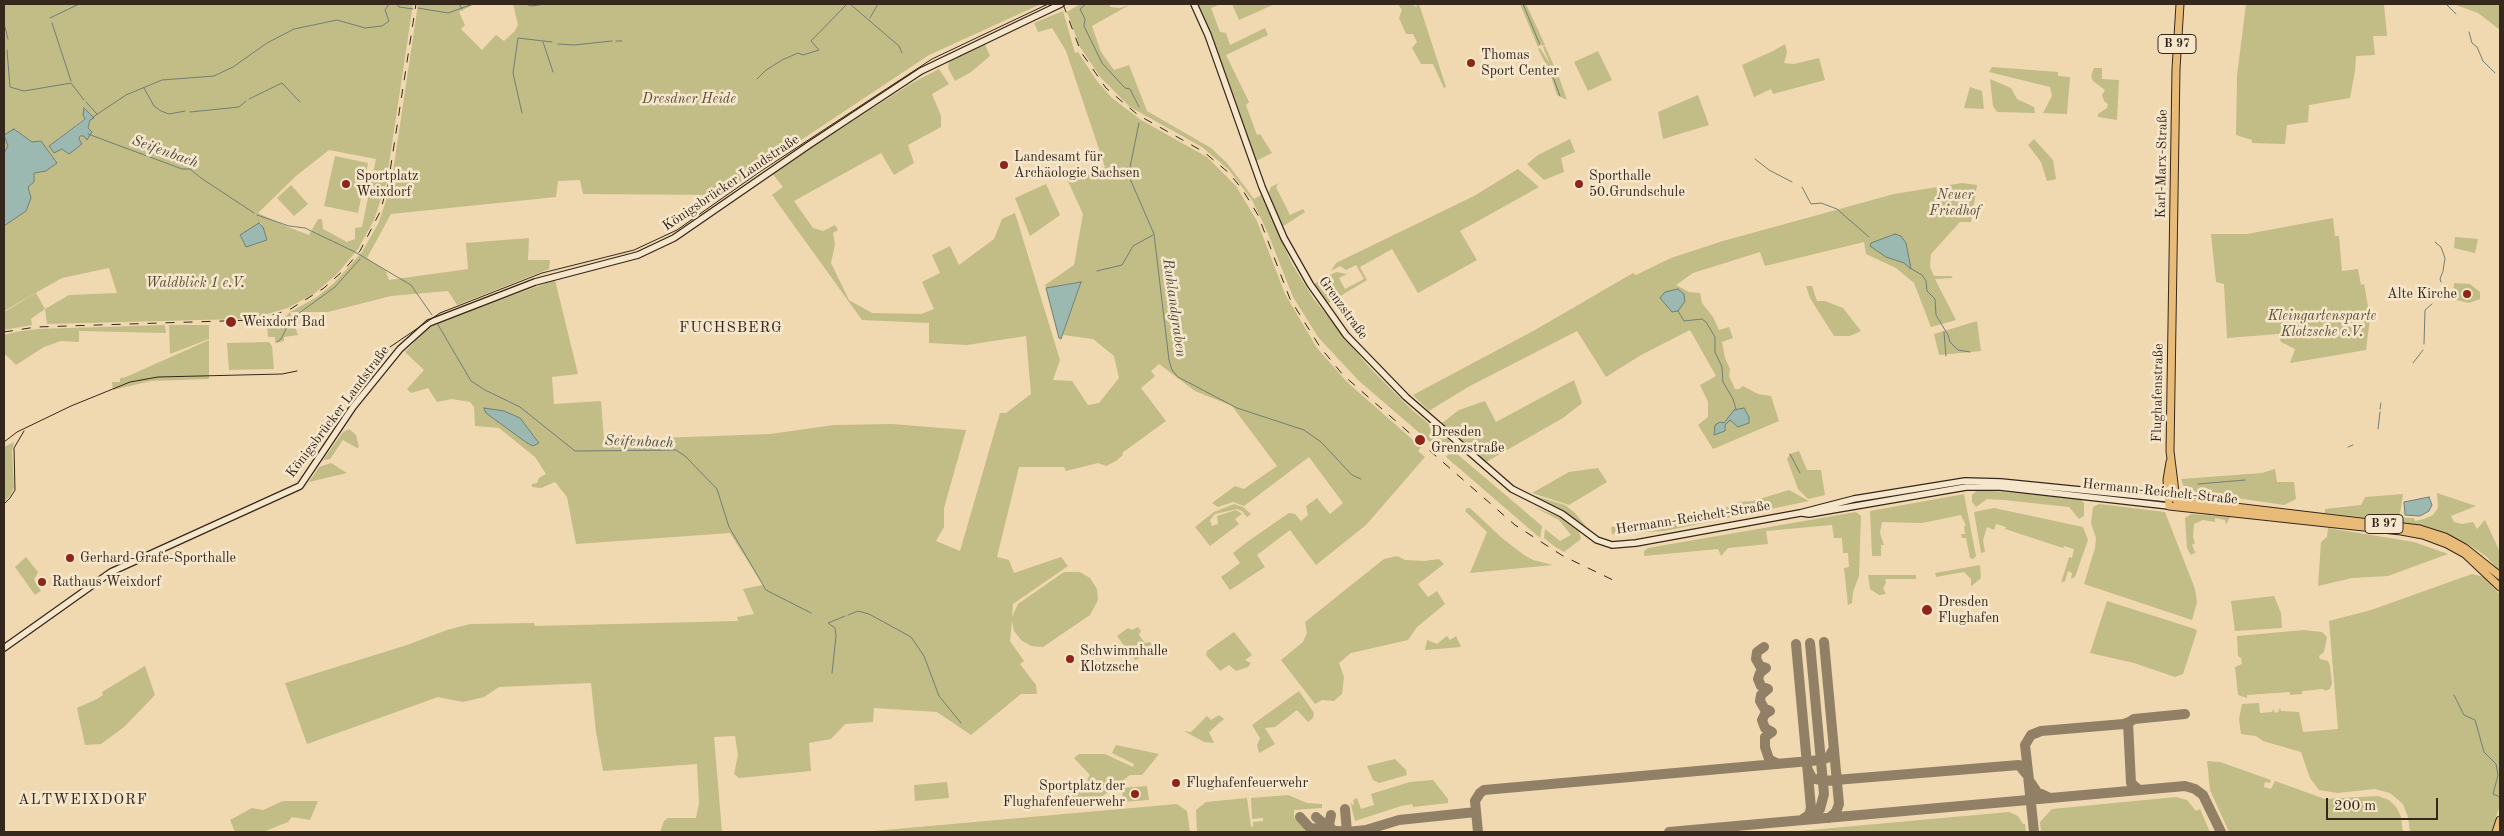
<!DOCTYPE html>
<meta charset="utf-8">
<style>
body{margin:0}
#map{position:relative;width:2504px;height:836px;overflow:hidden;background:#f0d9b0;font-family:"Old Standard TT",serif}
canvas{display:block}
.frame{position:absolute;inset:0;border:5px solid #35271c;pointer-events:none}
.scale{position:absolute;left:2326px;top:798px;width:112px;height:22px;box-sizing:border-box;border:2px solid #35271c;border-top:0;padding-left:6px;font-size:15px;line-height:18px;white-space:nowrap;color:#35271c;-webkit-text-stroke:4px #f5e6cc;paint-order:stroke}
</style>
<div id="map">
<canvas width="2504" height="836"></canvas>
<div class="frame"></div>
<div class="scale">200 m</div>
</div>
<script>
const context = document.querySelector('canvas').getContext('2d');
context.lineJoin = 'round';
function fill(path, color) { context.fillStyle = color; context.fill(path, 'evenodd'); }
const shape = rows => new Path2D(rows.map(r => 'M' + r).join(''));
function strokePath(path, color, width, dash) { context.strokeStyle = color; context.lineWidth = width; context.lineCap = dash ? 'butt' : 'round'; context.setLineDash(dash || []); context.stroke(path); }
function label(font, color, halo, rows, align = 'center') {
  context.font = font + ' "Old Standard TT",serif'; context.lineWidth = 5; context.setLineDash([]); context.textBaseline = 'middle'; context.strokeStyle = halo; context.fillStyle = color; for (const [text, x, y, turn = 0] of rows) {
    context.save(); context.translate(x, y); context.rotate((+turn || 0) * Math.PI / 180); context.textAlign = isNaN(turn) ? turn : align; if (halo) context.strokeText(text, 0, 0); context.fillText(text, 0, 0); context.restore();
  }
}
const green = shape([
 [4,4,413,4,386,184,374,220,358,249,337,274,315,293,288,308,260,316,238,319,47,324,45,309,31,319,32,325,4,330,4,312,36,293,45,309,69,295,117,293,109,268,62,278,4,311,4,226,26,211,28,187,34,182,34,173,39,170,46,171,32,142,14,129,5,137,8,146,4,153],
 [84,108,93,117,90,120,87,139,83,135,78,139,81,144,62,149,49,146,85,118],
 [329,150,376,159,362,227,355,228,355,239,347,242,323,229,322,219,318,219,309,235,288,227,258,213,296,176],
 [261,223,267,240,250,246,245,245,240,236],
 [418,4,475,4,459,12,465,25,461,29,482,50,496,35,504,41,514,32,518,25,513,4,1041,4,929,55,759,168,723,195,583,194,580,180,558,181,556,197,391,214,367,258,386,271,389,280,468,269,466,243,529,238,528,260,550,260,549,269,457,305,448,291,391,296,328,312,290,312,298,335,284,337,284,341,275,343,275,337,268,337,267,322,284,318,290,312,317,297,334,283,362,252,379,222,391,185],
 [1080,4,1108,4,1111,7,1120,8,1131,4,1092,26,1101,52,1114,70,1129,65,1147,111,1211,148,1227,163,1254,199,1261,195,1292,264,1313,298,1368,366,1412,410,1450,441,1449,445,1445,441,1443,443,1448,448,1444,454,1358,380,1318,337,1293,297,1267,231,1252,200,1229,170,1202,147,1130,107,1101,78,1080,47,1067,12],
 [1194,4,1221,4,1211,8,1220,32,1226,33,1230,45,1265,28,1268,35,1226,55,1249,102,1246,105,1257,135,1260,134,1272,153,1254,162],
 [1232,4,1275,4,1239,20],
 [1398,4,1411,4,1417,7,1416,4,1419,4,1446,87,1444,88,1433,64,1421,64,1412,48,1417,42,1413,34,1406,34,1399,18,1402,10],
 [1520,4,1526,4,1545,45,1542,46,1541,43,1538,47],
 [2246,4,2384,4,2387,36,2373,36,2375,55,2356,56,2355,71,2350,98,2309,105,2308,122,2287,125,2285,144,2252,143,2252,140,2236,135,2237,76],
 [2453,4,2500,4,2500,30,2478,13],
 [1063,11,1075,53,1078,52,1097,81,1112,98,1141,120,1207,157,1236,186,1257,221,1285,294,1317,348,1347,382,1421,447,1418,451,1425,457,1366,525,1316,565,1290,530,1257,555,1265,567,1230,590,1221,577,1240,563,1233,553,1247,542,1289,513,1295,514,1301,521,1308,515,1306,506,1317,498,1330,514,1343,503,1309,457,1244,506,1233,502,1218,507,1212,503,1235,486,1244,489,1277,466,1232,406,1195,391,1159,364,1151,371,1155,376,1141,388,1166,421,1122,453,1123,455,1116,461,1106,466,1098,463,1066,471,1064,467,1019,467,997,557,1009,560,1014,573,1061,557,1068,566,1013,604,1012,617,1018,604,1064,572,1080,572,1090,578,1097,589,1098,600,1090,615,1043,647,1031,646,1021,640,1014,631,1012,621,1010,641,1024,661,1020,664,1036,685,1037,694,1021,694,971,735,937,712,874,708,873,722,845,724,831,739,809,743,811,771,739,778,734,774,738,755,735,736,714,737,722,832,660,832,664,821,668,818,696,818,699,803,697,764,603,771,596,732,591,683,499,687,484,697,463,702,438,697,307,744,285,683,407,645,447,630,470,624,534,623,535,626,738,621,737,617,754,614,743,589,763,585,730,533,576,544,567,497,555,482,541,488,532,487,532,484,537,483,539,478,546,474,535,457,499,428,475,426,474,407,470,402,452,399,437,402,428,388,411,393,407,389,424,370,405,352,427,329,439,322,555,280,578,374,552,377,554,404,601,401,604,440,770,434,834,425,892,424,966,430,944,508,944,527,936,541,960,551,1000,413,1006,413,1031,394,1026,336,967,345,929,343,929,323,862,320,772,195,783,187,772,173,912,83,939,69,949,84,932,94,941,116,941,127,908,145,914,163,894,175,881,153,794,201,813,228,823,231,835,225,838,230,833,233,835,244,831,263,849,300,872,313,921,314,934,309,922,282,940,273,932,255,950,246,959,265,994,239,1002,219,1015,213,1060,360,1053,380,1072,381,1088,405,1099,403,1119,378,1114,356,1093,339,1063,335,1081,282,1046,288,1045,285,1074,265,1083,214,1067,179,1083,172,1085,176,1105,167,1066,51,1052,28,1038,32,1034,23],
 [504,411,519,418,539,443,527,443,494,417],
 [984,42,990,56,971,72,955,81,948,68,949,60],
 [1785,44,1787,52,1784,63,1794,64,1819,58,1825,80,1773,94,1771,89,1754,97,1742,65,1773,51],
 [1545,46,1559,77,1567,100,1557,95,1549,70,1538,49,1540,48,1550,64,1543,47],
 [1598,51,1612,80,1588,91,1574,62],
 [1992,67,2058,72,2058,76,2070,77,2067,114,2043,113,2052,96,2050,87,1989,72],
 [2094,68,2102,68,2102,79,2119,80,2117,120,2098,117,2098,114,2107,108,2108,104,2104,101,2102,95,2105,90,2093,81,2091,76],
 [1990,79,2011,88,2017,99,2034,107,2035,113,1997,112,1993,106],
 [1970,87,1982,91,1984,109,1964,108],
 [1698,95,1709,125,1663,139,1658,112],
 [1570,139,1575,152,1561,158,1564,172,1544,180,1527,164,1538,155],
 [2034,139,2053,160,2056,179,2047,181,2041,162,2028,145],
 [335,156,368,163,358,213,324,206],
 [1518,169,1539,187,1460,231,1477,260,1418,293,1392,249,1360,267,1367,280,1327,304,1314,284,1336,272,1347,274,1339,278,1345,289,1364,279,1356,265,1346,270,1340,266,1331,271,1336,263,1474,196],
 [1279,183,1276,187,1290,215,1303,209,1305,212,1282,227,1269,192,1271,187],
 [1962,183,1977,185,1971,222,1960,222,1931,254,1930,267,1934,276,1951,276,1953,278,1935,279,1956,320,1931,327,1914,283,1896,268,1866,254,1864,242,1765,266,1760,252,1693,273,1676,285,1689,292,1700,293,1702,303,1713,317,1719,330,1729,327,1733,338,1722,342,1725,358,1730,369,1729,376,1735,389,1739,389,1743,386,1758,394,1771,396,1779,421,1713,449,1698,425,1708,417,1708,402,1700,385,1716,376,1690,330,1641,355,1606,377,1577,331,1468,387,1429,411,1413,395,1535,330,1633,273,1636,275,1671,258,1723,241,1894,194],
 [1046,184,1060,215,1030,236,1015,198],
 [291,185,308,204,294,216,277,198],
 [2333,218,2335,236,2339,236,2342,271,2358,269,2361,285,2364,284,2370,318,2366,350,2290,363,2295,349,2281,342,2278,334,2227,338,2224,284,2216,282,2211,234,2247,234],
 [2455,237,2478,239,2475,253,2454,248],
 [2454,283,2470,284,2480,292,2480,299,2469,303,2456,300,2453,296],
 [1806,286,1812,286,1817,301,1825,301,1843,308,1861,331,1850,336,1834,336,1810,298],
 [1977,321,1981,351,1939,355,1934,334],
 [165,325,166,333,79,331,79,342,61,341,44,347,16,365,6,355,4,356,4,335,15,332,37,329],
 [169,325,209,325,209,339,170,354],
 [209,340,209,379,151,381,113,390,112,382,120,382,120,378,126,377],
 [269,342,272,346,274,369,229,370,227,343],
 [1574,380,1582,403,1563,418,1486,462,1442,423,1459,410,1485,401,1496,422],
 [349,429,356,435,359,447,357,448,343,440,330,459,323,460,343,432],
 [14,442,12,451,14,487,10,496,4,502,4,447],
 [1451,451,1456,453,1542,526,1540,538,1446,457],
 [1799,451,1807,470,1821,470,1825,495,1808,499,1798,489,1787,459,1790,454],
 [331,463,347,473,309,482,319,467],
 [1598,468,1607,482,1569,505,1532,493,1569,472],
 [2275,469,2277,482,2294,482,2296,499,2284,505,2190,491,2184,487,2181,479,2262,473],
 [1789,490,1809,501,1665,531,1612,534,1611,527,1631,524,1635,531,1651,523,1706,517,1738,502,1753,501],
 [1982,490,2080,499,2084,503,2084,516,2079,519,2069,507,2004,500,1987,499,1976,507,1972,502,1972,495,1976,491],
 [2437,493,2476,506,2451,516,2454,522,2462,524,2473,522,2477,529,2485,520,2500,552,2500,572,2487,557,2468,544,2444,533,2400,522,2325,513,2325,509,2361,505,2365,497,2403,494,2400,514,2405,518,2414,518,2415,521,2424,519,2433,515,2438,508],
 [1964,494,1976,556,1973,559,1970,558,1966,538,1962,538,1961,534,1965,534,1964,526,1966,526,1961,515,1922,523,1882,522,1880,533,1884,545,1881,545,1881,556,1872,556,1870,511],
 [1532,495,1565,505,1575,513,1590,531],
 [1234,504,1243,507,1251,514,1247,517,1242,511,1237,509,1215,514,1210,520,1212,526,1218,524,1217,516,1236,510,1242,514,1235,519,1239,524,1210,546,1195,527,1214,512],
 [2099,504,2165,512,2195,589,2197,602,2192,620,2084,584,2095,548,2096,538,2091,523,2093,507],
 [1532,506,1561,518,1579,532,1581,539,1564,552,1554,546,1544,538,1545,529,1560,541,1571,535,1559,520],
 [1467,508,1470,508,1502,538,1524,555,1533,560,1553,565,1470,573,1487,532,1465,511],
 [1994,508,2083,527,2088,540,2075,577,2071,579,2072,573,2068,571,2065,581,2061,583,2069,557,2072,558,2074,549,2064,546,2063,548,2005,529,2006,527,1996,524,1994,530,1987,527,1983,540,1985,552,1981,553,1974,512],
 [1856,512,1861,516,1859,576,1853,592,1852,603,1848,605,1844,568,1849,567,1848,553,1843,553,1842,538,1834,538,1832,525,1766,531,1768,544,1728,548,1721,556,1718,549,1644,556,1644,551,1648,548],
 [2191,514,2230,517,2226,525,2225,520,2215,518,2215,522,2203,520,2194,524,2193,537,2195,543,2192,545,2195,552,2198,551,2191,555,2187,548,2185,518],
 [2328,528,2414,542,2448,554,2388,576,2352,578,2318,586,2321,542,2327,537],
 [1397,556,1405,560,1424,561,1439,559,1444,564,1418,584,1428,597,1437,591,1445,604,1417,627,1408,640,1351,653,1339,663,1344,677,1342,694,1334,701,1322,700,1315,704,1281,660,1303,642,1307,633,1305,622,1384,559],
 [26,557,38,572,34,580,41,591,35,595,15,567],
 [1980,565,1981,578,1973,585,1971,586,1971,579,1964,572,1936,577,1935,573],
 [2472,574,2484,577,2500,595,2500,805,2491,832,2410,832,2408,817,2403,804,2390,793,2375,789,2337,793,2319,790,2310,778,2301,752,2263,741,2256,736,2241,734,2239,719,2242,704,2259,703,2260,713,2272,712,2273,709,2275,713,2278,712,2280,708,2281,711,2299,712,2303,732,2338,729,2329,621,2371,610],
 [1868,575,1916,575,1916,579,1885,579,1886,583,1883,588,1886,594,1879,595,1870,589],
 [2274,596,2281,613,2282,628,2235,631,2231,601],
 [2107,601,2195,629,2197,631,2183,674,2175,677,2134,663,2090,653],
 [1138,627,1141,631,1139,635,1145,643,1150,642,1153,646,1149,656,1144,656,1135,660,1117,636,1128,628,1132,630],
 [2304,630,2322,632,2327,637,2324,652,2319,656,2320,659,2328,661,2330,666,2332,683,2330,689,2325,691,2323,689,2302,691,2302,694,2290,695,2290,692,2247,695,2247,698,2238,695,2235,667,2242,664,2241,658,2238,656,2237,636],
 [1234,632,1252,655,1245,660,1251,663,1248,667,1236,671,1229,665,1220,671,1206,655,1207,651],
 [1447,636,1450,640,1456,636,1461,647,1425,650,1427,640,1437,644],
 [145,666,155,695,124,727,101,744,85,745,77,708,97,699,103,695,102,692],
 [1299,691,1314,713,1313,718,1308,722,1297,710,1275,727,1265,728,1275,744,1259,753,1257,745,1260,738,1252,725],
 [1219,715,1224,719,1209,732,1214,743,1204,742,1184,731,1191,732,1207,716,1211,720],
 [1116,745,1159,754,1142,775,1130,775,1100,798,1074,799,1068,792,1067,779,1085,783,1090,775,1074,758,1079,754,1105,754,1133,767,1134,764,1112,753],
 [1395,759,1406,770,1407,775,1379,783,1373,780,1367,766],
 [2207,761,2220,762,2271,780,2270,783,2265,782,2264,787,2271,789,2275,781,2325,799,2378,796,2389,800,2397,808,2401,817,2403,832,2229,832,2210,790],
 [1433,780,1448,799,1448,803,1413,807,1412,804,1401,806,1355,821,1350,801,1352,805,1354,804,1353,800,1357,798,1361,809,1374,805,1371,794,1410,782],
 [947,782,949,798,915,801,914,785],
 [1147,786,1149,800,1123,802,1122,788],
 [1288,795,1307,803,1322,804,1322,808,1294,810,1294,818,1307,830,1326,832,1197,832,1196,810,1206,802,1247,798,1251,826,1253,827,1253,822,1263,821,1263,818,1252,819,1251,798],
 [2176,797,2187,800,2196,811,2200,809,2210,832,2041,832,2040,822,2052,809],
 [283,801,318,801,310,820,292,817,288,822,263,832,235,832,230,820,252,808,263,810],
 [1177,804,1187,811,1190,832,862,832],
 [2009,812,2018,816,2023,824,2025,824,2026,832,1788,832]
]);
const water = shape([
 [84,108,94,118,90,120,88,128,92,132,87,140,84,136,80,136,79,139,82,144,69,154,62,149,54,153,49,146,85,119,83,115,84,108],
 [14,129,32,142,41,141,57,163,46,171,34,173,34,182,28,187,31,198,26,211,4,226,4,153,8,146,4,135,14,129],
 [259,223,263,227,267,240,246,247,240,235,259,223],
 [1895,234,1901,236,1906,243,1911,269,1904,263,1886,257,1870,246,1871,243,1895,234],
 [1081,282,1061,339,1059,338,1046,288,1081,282],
 [1678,289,1684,294,1685,301,1678,311,1672,312,1660,298,1665,292,1678,289],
 [484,408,504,411,520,418,539,443,533,446,527,443,486,413,484,408],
 [1744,408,1749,417,1749,423,1738,427,1730,420,1725,425,1725,431,1714,435,1715,425,1720,422,1724,423,1734,410,1744,408],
 [2429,497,2432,505,2429,511,2420,516,2405,515,2404,502,2429,497]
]);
const stream = shape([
 [397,4,399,7,413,9],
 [459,4,462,9],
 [526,4,531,6,545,4],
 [850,4,899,46,902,53],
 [1086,4,1080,9,1085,19,1084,26,1102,63,1125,88,1130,89,1139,107],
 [1523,4,1540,45],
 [2443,4,2445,4],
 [2447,5,2456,14],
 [4,8,4,14],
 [418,8,448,13,473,4],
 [50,18,79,4],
 [870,18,878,4],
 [52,23,71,81],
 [5,27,8,39],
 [2469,32,2472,43,2477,47,2483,61,2495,73],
 [616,41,622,41],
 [543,42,553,72],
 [558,44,574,45,612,41],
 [7,50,10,87,24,91,71,83,84,100],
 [1550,69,1560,96],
 [757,79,766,70,782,60,798,53,803,55,819,50,811,41,847,4],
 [144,88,154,106,161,111,169,114,185,111],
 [249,99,282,83,300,102],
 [86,102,97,114],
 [190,112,239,107,246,101],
 [522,113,513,73,518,38,552,42],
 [93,117,126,95,162,80,214,76,233,67,267,43,294,29,337,20,365,28,382,26,389,21,385,10,389,4],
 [1139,123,1129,172,1131,181,1154,234,1169,360,1172,370,1178,377,1237,408,1304,430,1321,442,1352,475,1361,479],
 [88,134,182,169,190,169,201,178,254,213],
 [1755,159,1769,170,1792,182],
 [1802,187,1811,204,1821,203,1837,209,1869,237],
 [257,215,289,226,305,228,355,252,411,285,432,315],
 [2435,242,2441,247,2445,258,2443,271,2440,279,2441,282],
 [1910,268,1922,275,1926,281,1927,291,1935,299,1936,315,1948,335,1950,342,1958,350,1970,352],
 [1097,271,1122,265,1133,246,1153,235],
 [1678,311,1684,321,1702,319,1706,322,1715,337,1715,352,1722,367,1723,382,1733,399,1736,409],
 [437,323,471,381,485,390,520,407,575,451,676,450,685,456,717,489,729,527,766,590,811,613],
 [1944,332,1946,356],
 [277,342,281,339,291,319,335,287,360,259],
 [2424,344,2425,310,2432,304],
 [2413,363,2423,350],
 [2380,409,2381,403],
 [2378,429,2380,412],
 [2348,447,2353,445],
 [1790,454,1800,473],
 [2198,484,2245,480],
 [848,615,858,611,869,614,911,637,924,656,939,696,961,723],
 [832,673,836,636,835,628,828,623,845,616],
 [2454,695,2464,715,2475,720,2484,752,2496,764,2498,775,2493,794,2500,797]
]);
const taxiway = shape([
 [1824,642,1839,804,1836,812,1829,818],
 [1796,644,1811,808,1809,815,1803,819],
 [1764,647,1757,652,1756,659,1760,666,1766,668],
 [1766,668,1760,673,1758,679,1761,686,1768,689],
 [1768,689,1761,695,1760,701,1764,708,1770,711],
 [1770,711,1765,714,1762,720,1765,728,1772,732,1765,737,1765,747,1769,759,1778,764],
 [1808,770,1812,778,1823,781,2019,765,2028,776,2034,832],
 [2139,790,2131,783,2128,723,2134,719,2185,714],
 [2050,798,2037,792,2029,780,2025,745,2031,735,2041,731,2124,724,2129,722],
 [1345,809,1347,832],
 [1331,815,1329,825,1333,831],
 [1300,817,1310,828,1347,832,1366,830,1399,820,1476,812],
 [1316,817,1330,829],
 [1808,819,1820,809,1824,794,1810,643],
 [1478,832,1475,801,1480,793,1484,790,1821,760,1829,757,1834,748],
 [1669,832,2185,786,2195,789,2203,795,2221,832]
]);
const secondary = shape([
 [1194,4,1208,35,1262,187,1284,238,1310,284,1346,335,1406,397,1512,489,1562,514,1597,540,1612,545,1636,543,1800,513,1854,499,1965,481,2001,482,2171,499],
 [1802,513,1809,514,1966,487,2000,487,2169,506],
 [4,648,111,572,300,486,353,407,400,349,429,323,535,282,638,255,674,238,809,145,921,71,1061,4]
]);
const primary = shape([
 [2180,4,2176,69,2170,451,2176,500,2420,529,2445,537,2465,548,2500,576],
 [2170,462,2167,480,2169,506,2401,531,2423,535,2447,544,2465,554,2500,587],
 [2496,832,2500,820]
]);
const tram = shape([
 [390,347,440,313,542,273,634,250,677,230,761,171,932,59,1048,4],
 [4,442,17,432,71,406,130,382,158,377,282,374,297,371],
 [4,504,10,498,15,490,14,448,24,431]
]);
const rail = shape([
 [1063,4,1081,52,1106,88,1138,115,1204,152,1229,173,1242,189,1258,215,1290,299,1320,347,1343,375,1515,525,1563,556,1613,580],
 [4,332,36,327,254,320,289,310,324,288,344,270,360,251,380,212,388,184,416,4]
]);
const markers = [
 [1471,63,5,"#8f2418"],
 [1004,165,5,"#8f2418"],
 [346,184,5,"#8f2418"],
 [1579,184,5,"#8f2418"],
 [2467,294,5,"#8f2418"],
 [231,322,6,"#8f2418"],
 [1420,440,6,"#8f2418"],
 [70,558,5,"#8f2418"],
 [42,582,5,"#8f2418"],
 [1927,610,6,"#8f2418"],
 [1070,659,5,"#8f2418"],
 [1176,783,5,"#8f2418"],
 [1135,794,5,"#8f2418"]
];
const shields = [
 [2177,44,38],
 [2384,524,38]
];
const shieldNames = [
 ["B 97",2177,44],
 ["B 97",2384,524]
];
const poiNames = [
 ["Thomas",1481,55],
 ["Sport Center",1481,71],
 ["Landesamt für",1014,157],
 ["Archäologie Sachsen",1014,173],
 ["Sportplatz",356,176],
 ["Weixdorf",356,192],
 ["Sporthalle",1589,176],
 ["50.Grundschule",1589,192],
 ["Alte Kirche",2457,294,"right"],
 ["Weixdorf Bad",242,322],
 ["Dresden",1431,432],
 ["Grenzstraße",1431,448],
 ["Gerhard-Grafe-Sporthalle",80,558],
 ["Rathaus Weixdorf",52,582],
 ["Dresden",1938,602],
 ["Flughafen",1938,618],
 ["Schwimmhalle",1080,651],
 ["Klotzsche",1080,667],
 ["Flughafenfeuerwehr",1186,783],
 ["Sportplatz der",1125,786,"right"],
 ["Flughafenfeuerwehr",1125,802,"right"]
];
const parkNames = [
 ["Dresdner Heide",689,99],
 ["Neuer",1955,195],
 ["Friedhof",1955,211],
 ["Waldblick 1 e.V.",195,283],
 ["Kleingartensparte",2322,316],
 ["Klotzsche e.V.",2322,332]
];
const streetNames = [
 ["Karl-Marx-Straße",2162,164,-89],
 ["Königsbrücker Landstraße",731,183,-34],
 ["Grenzstraße",1343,308,54],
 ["Flughafenstraße",2158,393,-89],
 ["Königsbrücker Landstraße",338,412,-53],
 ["Hermann-Reichelt-Straße",2160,492,6],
 ["Hermann-Reichelt-Straße",1693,518,-9]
];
const waterNames = [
 ["Seifenbach",165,152,20],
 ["Ruhlandgraben",1174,308,82],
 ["Seifenbach",639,442,2]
];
const neighbourhoodNames = [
 ["FUCHSBERG",731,328],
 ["ALTWEIXDORF",83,800]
];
fill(green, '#c2bc86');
fill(water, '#9bb9b1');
strokePath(water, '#727f75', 1);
strokePath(stream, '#727f75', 1);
strokePath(taxiway, '#928066', 10);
strokePath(secondary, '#35271c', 8);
strokePath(primary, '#35271c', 9);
strokePath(secondary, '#f5e6cc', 5.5);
strokePath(primary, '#e8bc78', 7);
strokePath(tram, '#35271c', 1);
strokePath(rail, '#35271c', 1, [9, 9]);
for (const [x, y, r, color] of markers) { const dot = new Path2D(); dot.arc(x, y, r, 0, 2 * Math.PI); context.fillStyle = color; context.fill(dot); strokePath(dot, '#f5e6cc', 2); }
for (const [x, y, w] of shields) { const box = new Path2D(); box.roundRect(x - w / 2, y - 9.5, w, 19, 4); context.fillStyle = '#f5e6cc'; context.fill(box); strokePath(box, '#35271c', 1); }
label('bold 12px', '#35271c', null, shieldNames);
label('14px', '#35271c', '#f5e6cc', poiNames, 'left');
label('italic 14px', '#584c36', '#f5e6cc', parkNames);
label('14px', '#35271c', '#f5e6cc', streetNames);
label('italic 15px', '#4e4c41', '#f5e6cc', waterNames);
context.letterSpacing = '1px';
label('15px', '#35271c', '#f5e6cc', neighbourhoodNames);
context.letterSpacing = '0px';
</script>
